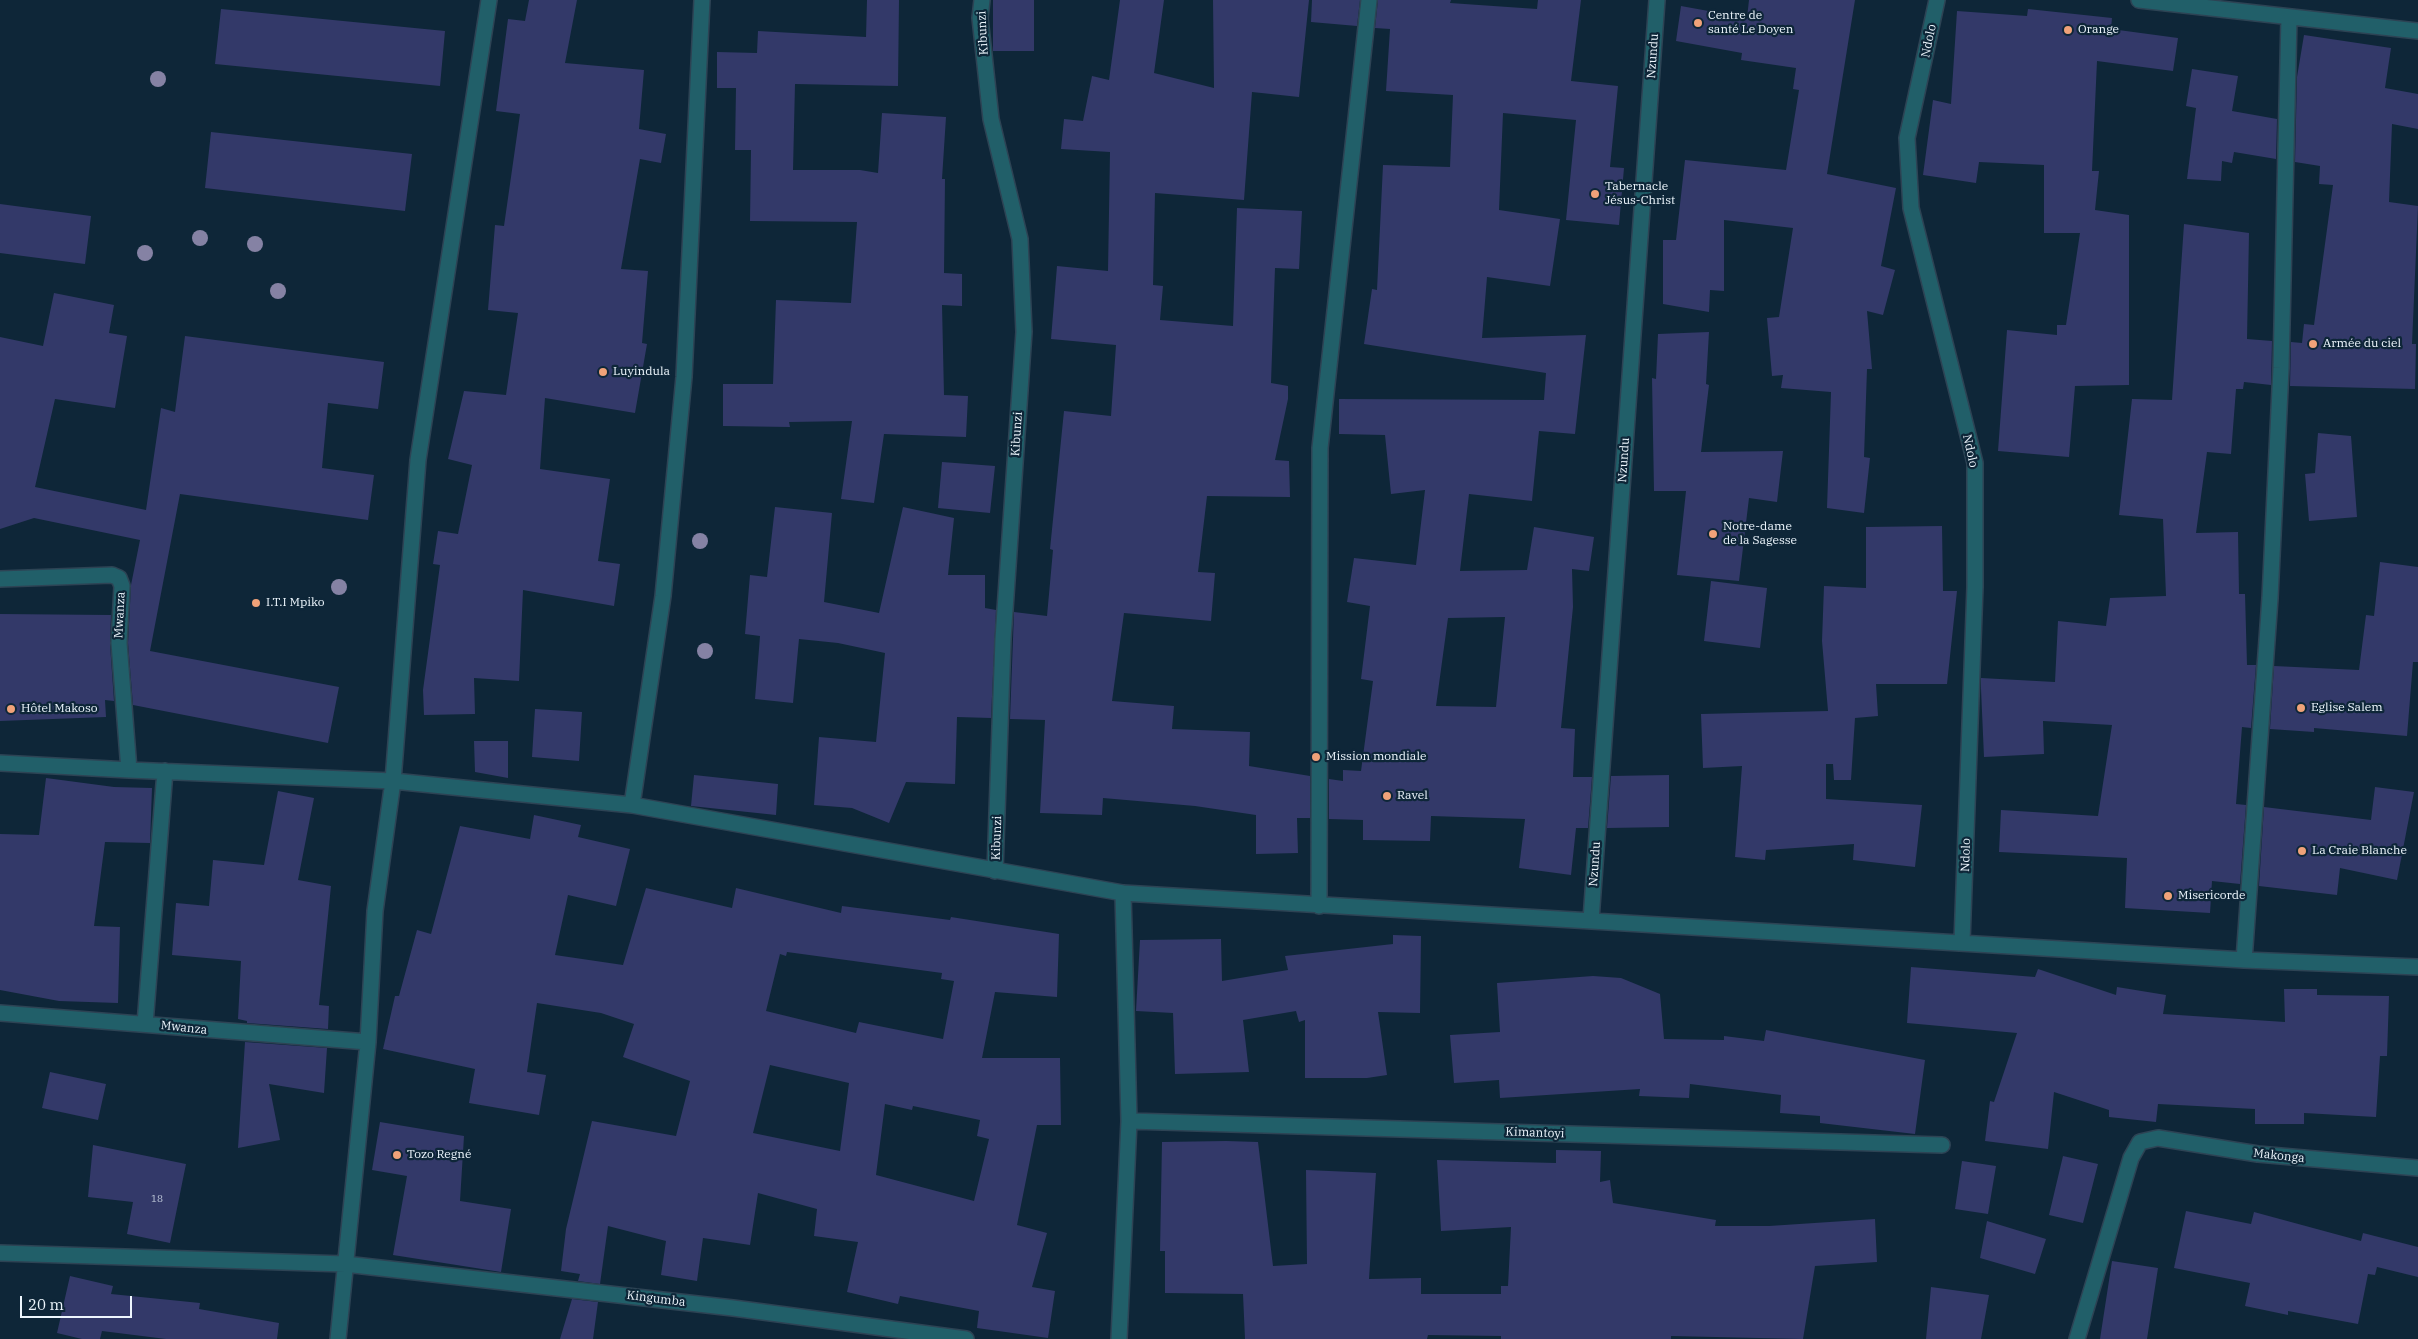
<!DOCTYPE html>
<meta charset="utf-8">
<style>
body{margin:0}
#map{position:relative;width:2418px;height:1339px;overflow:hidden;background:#0e2638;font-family:"IBM Plex Serif",serif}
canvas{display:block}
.scale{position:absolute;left:20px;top:1296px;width:112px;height:22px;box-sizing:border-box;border:2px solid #edf6fd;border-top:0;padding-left:6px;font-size:15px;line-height:18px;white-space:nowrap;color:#edf6fd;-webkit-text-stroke:4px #0e2638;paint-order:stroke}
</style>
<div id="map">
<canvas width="2418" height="1339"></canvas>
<div class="scale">20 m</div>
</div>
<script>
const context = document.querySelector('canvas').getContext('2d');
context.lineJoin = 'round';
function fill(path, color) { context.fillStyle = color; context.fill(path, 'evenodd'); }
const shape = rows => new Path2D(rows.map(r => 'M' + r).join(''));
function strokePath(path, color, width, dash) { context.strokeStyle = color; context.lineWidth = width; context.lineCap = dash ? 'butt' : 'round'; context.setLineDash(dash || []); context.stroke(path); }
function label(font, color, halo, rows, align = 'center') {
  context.font = font + ' "IBM Plex Serif",serif'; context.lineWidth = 4.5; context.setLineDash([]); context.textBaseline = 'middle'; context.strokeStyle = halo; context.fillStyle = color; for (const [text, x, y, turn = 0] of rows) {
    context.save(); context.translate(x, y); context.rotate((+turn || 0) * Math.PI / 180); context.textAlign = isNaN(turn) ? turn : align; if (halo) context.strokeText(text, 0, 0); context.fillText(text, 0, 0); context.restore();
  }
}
const building = shape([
 [529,0,577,0,565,63,644,70,639,129,666,134,661,163,640,159,621,269,648,271,642,343,647,344,635,413,545,398,540,469,610,479,598,561,620,564,614,606,523,590,519,681,474,678,475,714,424,715,423,690,440,565,433,564,438,531,458,534,472,465,448,459,464,391,506,395,518,313,488,310,495,225,504,226,520,114,496,111,508,19,525,21],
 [867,0,899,0,898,86,795,84,793,170,860,170,878,173,882,113,946,117,942,179,945,179,944,273,962,274,962,306,942,305,944,395,968,396,966,437,884,434,874,503,841,499,852,421,789,422,790,427,723,426,723,384,773,384,776,300,851,303,857,222,750,221,751,150,735,150,736,88,717,88,717,52,757,53,758,31,866,37],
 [993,0,1034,0,1034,51,993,51],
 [1120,0,1164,0,1154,73,1214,88,1213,0,1309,0,1299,97,1252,92,1244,200,1155,193,1153,285,1163,286,1160,320,1233,326,1237,208,1302,211,1299,269,1275,268,1271,383,1288,386,1288,399,1275,460,1289,461,1290,497,1207,496,1198,572,1215,573,1211,621,1124,613,1112,701,1174,706,1172,729,1250,732,1249,766,1310,776,1310,818,1297,818,1298,853,1256,854,1256,815,1195,806,1103,798,1102,815,1040,813,1045,720,1010,719,1014,612,1047,616,1053,550,1050,549,1064,411,1111,416,1116,345,1051,339,1057,266,1108,271,1110,152,1061,149,1064,119,1083,121,1092,76,1109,80],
 [1312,0,1360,0,1357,26,1311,22],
 [1378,0,1451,0,1450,3,1537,9,1538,0,1581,0,1571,81,1618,86,1610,167,1624,168,1619,225,1566,220,1576,120,1503,113,1499,210,1560,219,1550,286,1487,277,1482,338,1586,335,1575,434,1539,431,1532,501,1469,494,1460,571,1527,570,1534,527,1594,537,1589,571,1572,569,1573,607,1561,728,1575,729,1573,777,1592,777,1588,828,1576,828,1571,875,1519,868,1525,819,1431,816,1430,841,1363,840,1363,820,1329,819,1329,779,1343,781,1343,770,1361,771,1373,681,1361,679,1370,606,1347,602,1354,558,1416,565,1425,490,1391,494,1385,435,1339,434,1339,399,1544,400,1546,373,1364,344,1372,289,1377,290,1383,165,1450,167,1453,95,1386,91,1390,29,1375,28],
 [1505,617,1496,707,1436,706,1448,618],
 [1749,0,1855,0,1827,174,1896,188,1881,266,1895,270,1883,315,1867,311,1872,369,1867,369,1864,457,1870,458,1864,513,1827,508,1831,392,1781,388,1783,375,1772,376,1767,318,1779,317,1793,228,1724,220,1724,291,1710,290,1709,312,1663,304,1663,240,1676,240,1685,160,1786,170,1799,90,1793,89,1796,68,1741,60,1742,53,1676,41,1681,6,1747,18],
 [221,9,445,31,440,86,215,64],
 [2028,9,2112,18,2111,29,2178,38,2173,71,2097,61,2092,171,2099,171,2095,210,2129,215,2129,385,2075,386,2069,457,1998,451,2007,330,2057,335,2057,325,2066,325,2080,233,2044,233,2044,165,1979,162,1976,183,1923,175,1933,100,1951,104,1957,11,2027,16],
 [2304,35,2391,48,2385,88,2418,94,2418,129,2392,124,2389,202,2418,206,2412,344,2416,344,2415,389,2290,386,2291,342,2302,343,2304,324,2314,325,2333,185,2319,184,2320,166,2295,162,2297,77],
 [2192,69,2238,76,2232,111,2277,119,2276,159,2234,152,2232,163,2222,161,2221,181,2187,179,2196,108,2186,106],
 [211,132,412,154,405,211,205,188],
 [0,204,91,216,85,264,0,253],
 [2184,224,2249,233,2247,339,2272,341,2271,385,2244,382,2243,389,2236,389,2231,454,2207,452,2196,533,2238,532,2239,594,2245,594,2247,665,2256,665,2251,728,2242,727,2236,804,2246,805,2240,884,2212,881,2210,913,2125,908,2127,858,1999,852,2001,810,2098,816,2112,725,2043,721,2044,754,1984,757,1981,689,1981,678,2055,682,2058,621,2106,626,2110,598,2166,596,2163,519,2119,515,2132,399,2172,400],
 [54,293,114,305,109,333,127,336,115,408,55,399,35,487,146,510,161,408,175,412,185,336,384,362,378,409,328,403,322,468,374,475,368,520,180,494,150,651,339,687,328,743,133,705,128,643,131,585,140,540,34,518,0,529,0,337,43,346],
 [1709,332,1706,384,1709,385,1701,452,1783,451,1777,502,1749,498,1739,581,1677,575,1686,491,1654,491,1652,378,1656,379,1658,334],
 [2318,433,2351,436,2357,517,2309,521,2305,474,2315,473],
 [942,462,995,466,990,513,938,508],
 [775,507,832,513,824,602,879,613,903,507,954,518,948,575,985,575,985,608,996,610,991,718,957,717,955,784,906,782,889,823,852,808,814,805,819,737,876,742,885,653,838,643,799,639,793,703,755,699,760,636,745,634,750,575,767,577],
 [1942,526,1943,591,1957,591,1947,684,1876,684,1878,716,1855,718,1851,780,1834,780,1833,764,1826,764,1826,799,1922,805,1915,867,1853,860,1854,844,1766,850,1765,860,1735,857,1742,766,1703,768,1701,714,1828,711,1822,641,1824,586,1866,588,1866,527],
 [2380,562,2418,567,2418,662,2413,662,2407,736,2314,728,2314,732,2270,729,2274,666,2359,670,2366,615,2374,616],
 [1711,581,1767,588,1760,648,1704,641],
 [0,614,111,615,110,644,114,701,105,700,106,717,0,721],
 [535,709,582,712,579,761,532,757],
 [474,741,508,741,508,778,475,772],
 [694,775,778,784,776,815,691,806],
 [1669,775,1669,827,1607,828,1611,776],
 [46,778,114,787,152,788,150,843,105,842,94,926,120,927,118,1003,59,1001,0,990,0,834,39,835],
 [2375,787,2414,792,2397,880,2340,868,2337,895,2259,886,2264,807,2371,820],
 [278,791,314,798,298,880,331,886,319,1005,329,1006,328,1029,247,1023,247,1021,238,1019,241,961,172,955,176,903,209,906,213,860,264,865],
 [534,815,581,825,578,837,630,849,616,906,568,895,555,955,623,965,646,888,732,908,736,888,841,913,842,906,950,920,951,917,1059,934,1057,997,995,992,982,1058,1060,1058,1061,1125,1037,1125,1017,1225,1047,1233,1032,1287,1055,1291,1048,1338,977,1328,979,1311,900,1296,898,1304,847,1292,858,1242,814,1236,817,1209,758,1193,750,1245,703,1238,697,1281,661,1275,666,1241,608,1226,600,1284,578,1281,580,1274,561,1271,566,1229,592,1121,676,1136,690,1081,623,1057,634,1024,601,1013,537,1003,527,1072,546,1075,539,1115,469,1103,475,1069,383,1049,395,996,399,996,417,930,431,934,460,826,530,839],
 [787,952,942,973,941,979,954,981,943,1039,859,1022,856,1033,766,1011,780,954,786,956],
 [770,1065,849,1083,840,1151,753,1133],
 [885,1104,912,1110,913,1106,980,1120,977,1136,989,1139,974,1201,876,1175],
 [1393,935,1421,936,1420,1013,1378,1012,1387,1075,1367,1078,1305,1078,1305,1020,1299,1022,1296,1011,1243,1020,1249,1072,1175,1074,1173,1013,1136,1011,1140,940,1221,939,1222,981,1288,970,1285,956,1393,944],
 [1911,967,2035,977,2038,969,2116,995,2117,987,2166,995,2163,1014,2285,1022,2284,989,2317,989,2317,995,2389,996,2387,1056,2380,1056,2376,1117,2304,1113,2304,1124,2255,1124,2255,1109,2158,1104,2156,1122,2109,1117,2109,1110,2054,1092,2048,1149,1985,1141,1990,1101,1994,1102,2017,1033,1907,1023],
 [1593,976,1621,978,1660,994,1664,1039,1724,1040,1724,1036,1764,1041,1766,1030,1925,1060,1915,1134,1820,1123,1820,1116,1780,1113,1781,1095,1690,1084,1689,1098,1639,1096,1640,1089,1500,1098,1499,1080,1454,1083,1450,1035,1500,1032,1497,983],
 [245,1042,327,1048,324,1093,269,1084,280,1140,238,1148],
 [50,1072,106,1084,98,1120,42,1108],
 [380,1122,464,1136,460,1201,511,1209,501,1272,393,1255,407,1176,372,1170],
 [1226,1141,1258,1142,1273,1266,1307,1264,1306,1170,1376,1173,1369,1279,1421,1278,1421,1294,1501,1294,1501,1286,1508,1286,1511,1227,1441,1231,1437,1160,1556,1163,1556,1150,1601,1151,1600,1182,1610,1180,1613,1203,1716,1220,1715,1226,1769,1226,1875,1219,1877,1262,1815,1266,1803,1339,1671,1336,1671,1339,1501,1339,1501,1336,1428,1335,1427,1339,1245,1339,1243,1294,1165,1293,1165,1251,1160,1251,1162,1142],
 [93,1145,186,1164,170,1243,127,1234,133,1202,88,1197],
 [2063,1156,2098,1164,2083,1223,2049,1215],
 [1962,1161,1996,1166,1988,1214,1955,1209],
 [2186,1211,2251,1224,2254,1212,2361,1241,2363,1233,2418,1247,2418,1277,2377,1267,2375,1275,2368,1274,2358,1324,2288,1311,2288,1315,2245,1306,2250,1283,2174,1268],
 [1987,1221,2046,1239,2035,1274,1980,1258],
 [2112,1261,2158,1268,2147,1339,2100,1339],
 [70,1276,113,1286,111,1294,200,1303,199,1309,279,1323,277,1339,166,1339,102,1331,100,1339,82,1339,57,1333],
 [1931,1287,1989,1295,1981,1339,1926,1339],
 [572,1299,598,1302,593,1339,560,1339]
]);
const minor = shape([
 [982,0,980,18,991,119,1020,239,1024,332,1003,639,995,871],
 [1937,0,1907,138,1911,208,1975,463,1975,587,1962,942],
 [2139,0,2418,31],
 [0,579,112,575,119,578,122,586,119,643,129,770],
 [0,763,129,770,393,781,632,805,1123,893,2244,960,2418,967],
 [632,805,663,596,684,377,702,0],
 [1319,906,1320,448,1369,0],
 [1591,920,1657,0],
 [2244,960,2270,598,2281,368,2289,17],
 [0,1013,368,1042],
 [145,1024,165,771],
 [1129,1121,1942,1145],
 [0,1253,345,1264,733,1308,966,1339],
 [338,1339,368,1042,375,911,393,781,418,460,489,0],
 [1119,1339,1129,1121,1123,893],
 [2077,1339,2131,1158,2140,1142,2158,1138,2258,1154,2418,1168]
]);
const trees = [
 [158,79],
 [200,238],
 [255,244],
 [145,253],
 [278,291],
 [700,541],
 [339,587],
 [705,651]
];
const markers = [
 [1698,23,5,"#f0a279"],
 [2068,30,5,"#f0a279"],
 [1595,194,5,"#f0a279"],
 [2313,344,5,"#f0a279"],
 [603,372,5,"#f0a279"],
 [1713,534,5,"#f0a279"],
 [256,603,5,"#f0a279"],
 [2301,708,5,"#f0a279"],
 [11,709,5,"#f0a279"],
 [1316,757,5,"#f0a279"],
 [1387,796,5,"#f0a279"],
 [2302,851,5,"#f0a279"],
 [2168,896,5,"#f0a279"],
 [397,1155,5,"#f0a279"]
];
const numberNames = [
 ["18",157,1199]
];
const poiNames = [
 ["Centre de",1708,16],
 ["santé Le Doyen",1708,30],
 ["Orange",2078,30],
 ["Tabernacle",1605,187],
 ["Jésus-Christ",1605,201],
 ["Armée du ciel",2323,344],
 ["Luyindula",613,372],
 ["Notre-dame",1723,527],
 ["de la Sagesse",1723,541],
 ["I.T.I Mpiko",266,603],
 ["Eglise Salem",2311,708],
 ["Hôtel Makoso",21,709],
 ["Mission mondiale",1326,757],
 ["Ravel",1397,796],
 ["La Craie Blanche",2312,851],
 ["Misericorde",2178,896],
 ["Tozo Regné",407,1155]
];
const streetNames = [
 ["Kibunzi",983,33,-93],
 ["Ndolo",1929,41,-78],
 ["Nzundu",1653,56,-86],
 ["Kibunzi",1017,434,-86],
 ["Ndolo",1970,451,78],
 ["Nzundu",1624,460,-86],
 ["Mwanza",120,615,-87],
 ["Kibunzi",997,838,-88],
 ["Ndolo",1966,855,-88],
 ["Nzundu",1595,864,-86],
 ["Mwanza",184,1028,6],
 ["Kimantoyi",1535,1133,2],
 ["Makonga",2279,1156,6],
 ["Kingumba",656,1299,7]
];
fill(building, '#333969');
strokePath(minor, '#2d4354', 18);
strokePath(minor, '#215f69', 15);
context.fillStyle = '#8582a4';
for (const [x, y] of trees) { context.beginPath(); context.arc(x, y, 8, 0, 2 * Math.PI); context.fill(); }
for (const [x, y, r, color] of markers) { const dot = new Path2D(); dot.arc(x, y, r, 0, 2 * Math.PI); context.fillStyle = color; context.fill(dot); strokePath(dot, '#0e2638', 2); }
label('10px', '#bec7d8', null, numberNames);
label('12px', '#edf6fd', '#0e2638', poiNames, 'left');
label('12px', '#edf6fd', '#0e2638', streetNames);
</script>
